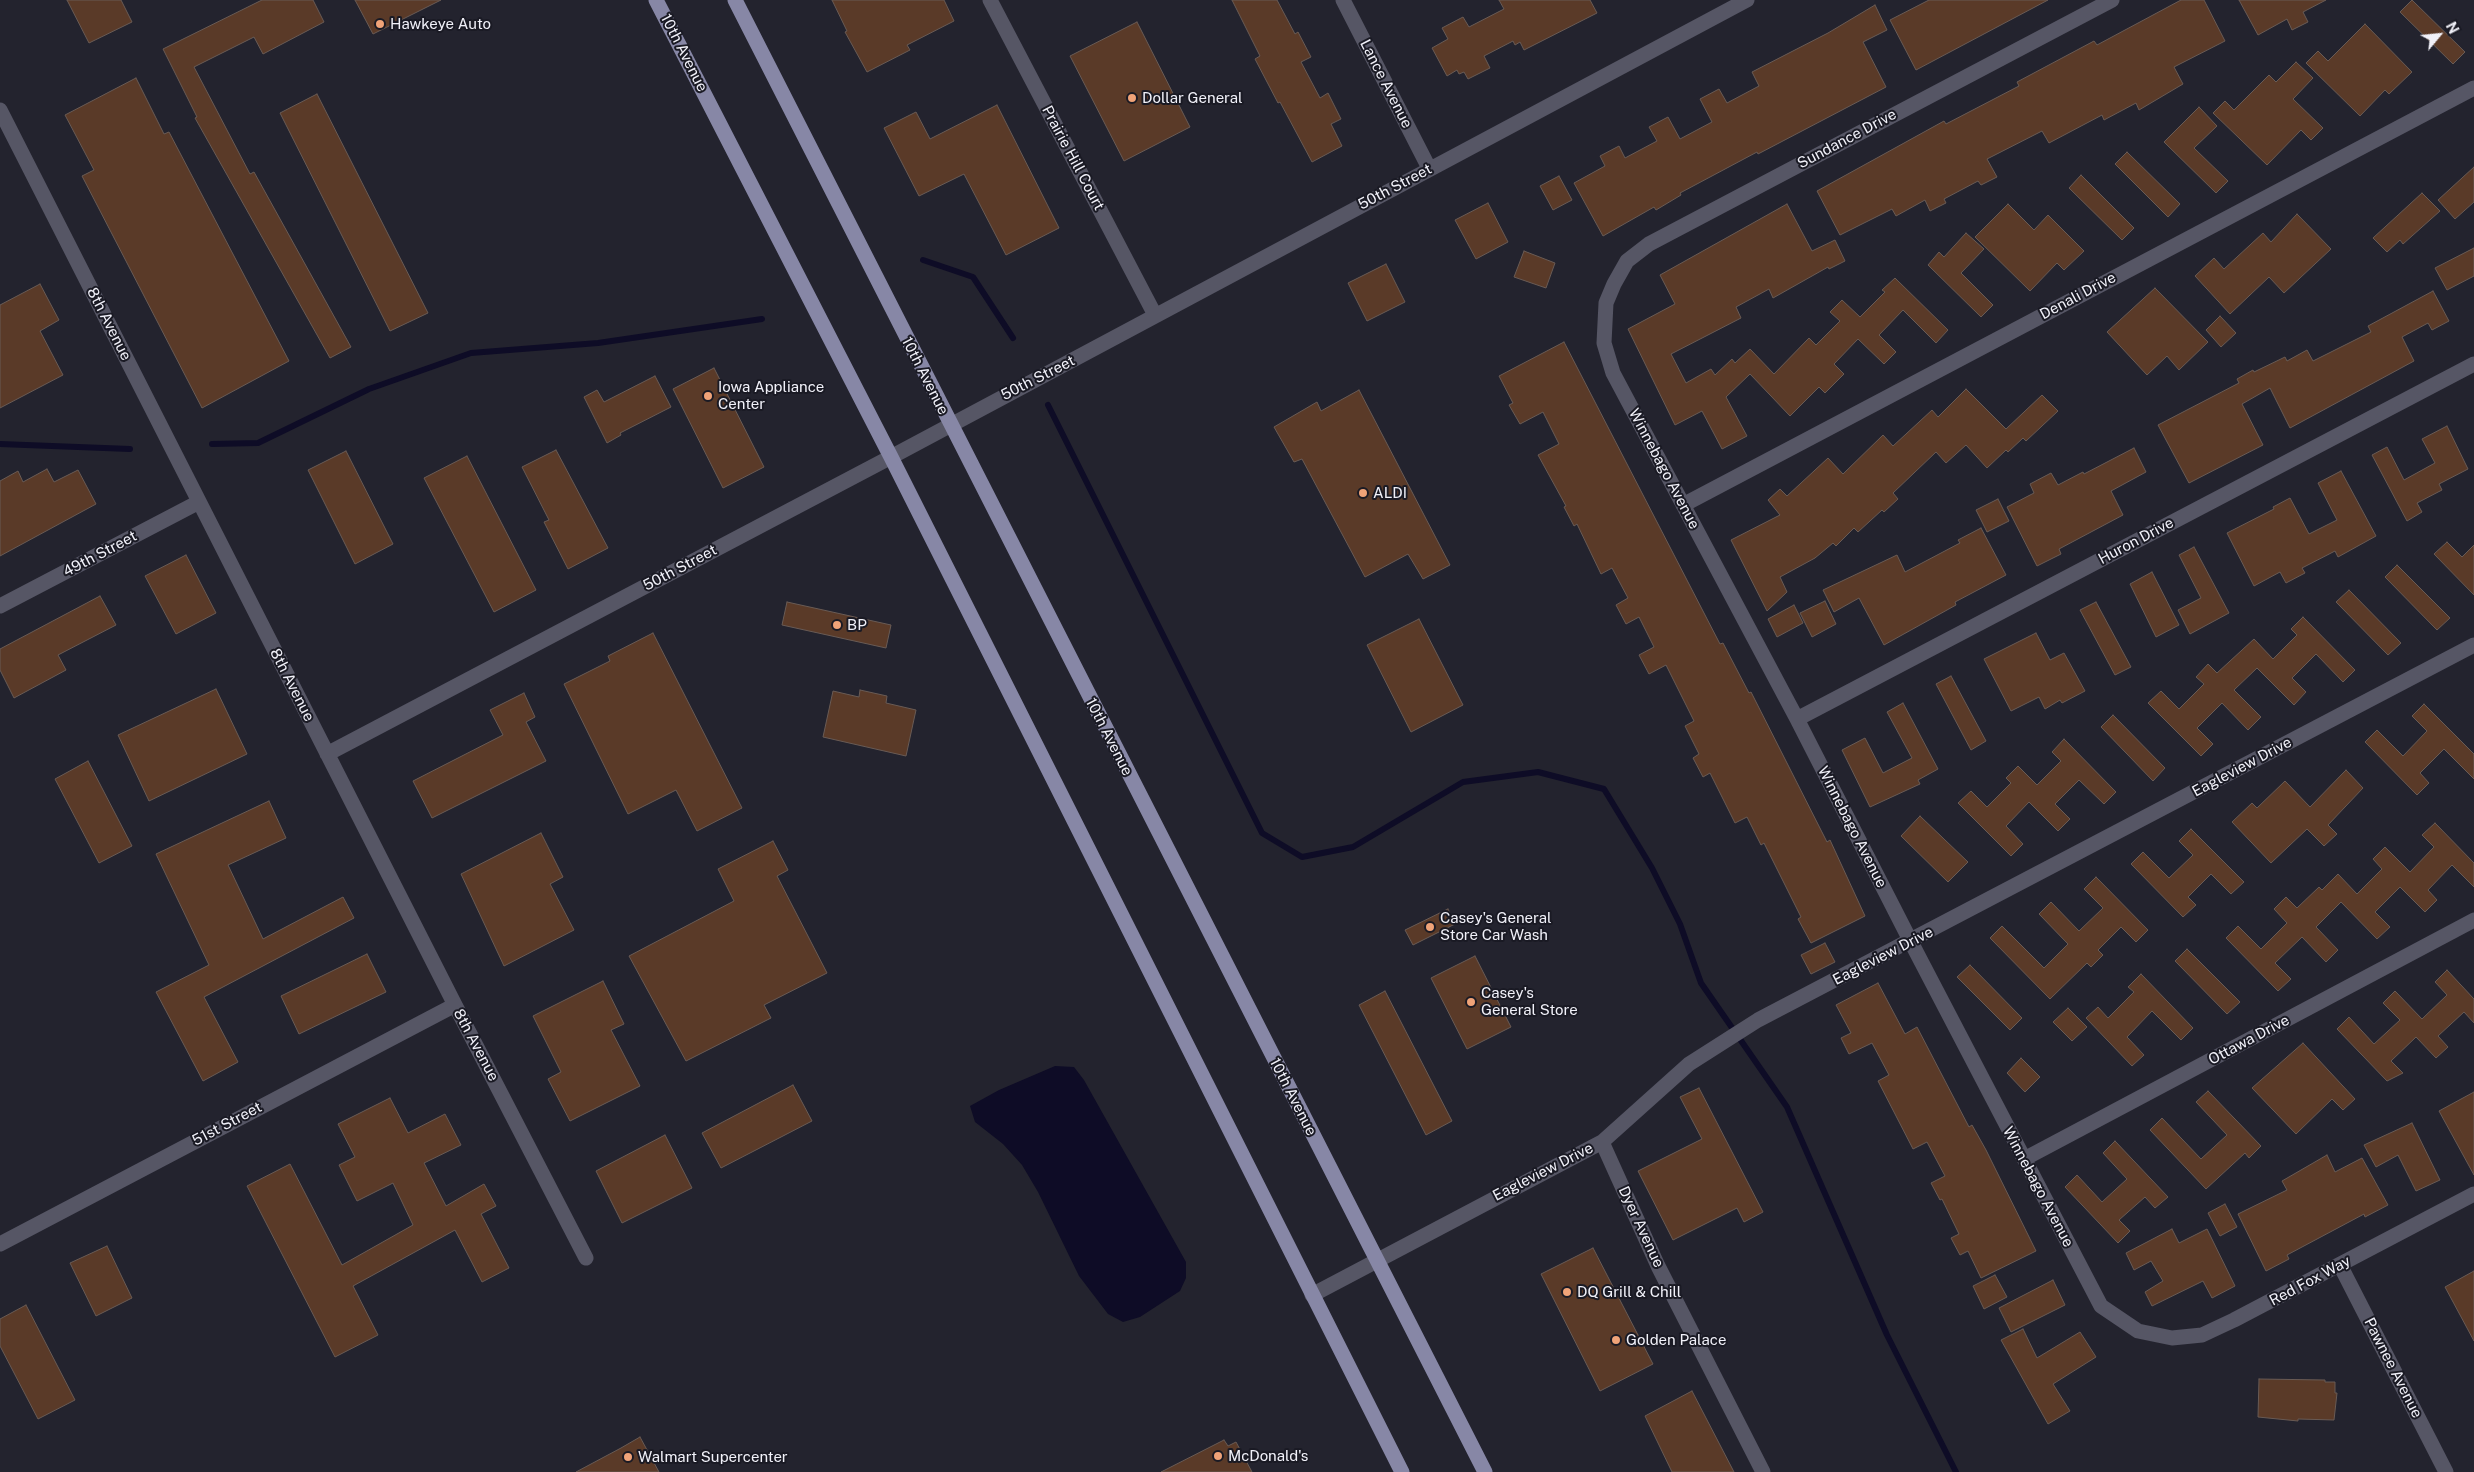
<!DOCTYPE html>
<style>
body{margin:0}
#map{position:relative;width:2474px;height:1472px;overflow:hidden;background:#23232e;font-family:"Public Sans",sans-serif}
canvas{display:block}
.north{position:absolute;left:2414px;top:10px;width:50px;height:50px;-webkit-text-stroke:4px #1a1a24;paint-order:stroke;rotate:62deg;font-size:14px;font-weight:700;line-height:20px;text-align:center;color:#f1f1f9}
.north::after{content:'';display:block;margin:auto;width:18px;height:22px;background:#f1f1f9;clip-path:polygon(50% 0,100% 100%,50% 72%,0 100%)}
</style>
<div id="map">
<canvas width="2474" height="1472"></canvas>
<div class="north">N</div>
</div>
<script>
const context = document.querySelector('canvas').getContext('2d');
context.lineJoin = 'round';
function fill(path, color) { context.fillStyle = color; context.fill(path, 'evenodd'); }
const shape = rows => new Path2D(rows.map(r => 'M' + r).join(''));
function strokePath(path, color, width, dash) { context.strokeStyle = color; context.lineWidth = width; context.lineCap = dash ? 'butt' : 'round'; context.setLineDash(dash || []); context.stroke(path); }
function label(font, color, halo, rows, align = 'center') {
  context.font = font + ' "Public Sans",sans-serif'; context.lineWidth = 4; context.setLineDash([]); context.textBaseline = 'middle'; context.strokeStyle = halo; context.fillStyle = color; for (const [text, x, y, turn = 0] of rows) {
    context.save(); context.translate(x, y); context.rotate((+turn || 0) * Math.PI / 180); context.textAlign = isNaN(turn) ? turn : align; if (halo) context.strokeText(text, 0, 0); context.fillText(text, 0, 0); context.restore();
  }
}
const water = shape([
 [1055,1066,1074,1067,1084,1080,1186,1262,1186,1278,1180,1291,1140,1317,1123,1322,1108,1314,1079,1276,1038,1192,1022,1165,1003,1144,975,1122,970,1106,999,1090]
]);
const stream = shape([
 [923,260,973,277,1013,338],
 [1048,405,1262,833,1302,857,1353,847,1463,782,1538,772,1604,789,1652,868,1680,924,1701,983,1787,1107,1887,1335,1956,1472],
 [0,444,130,449],
 [212,444,258,443,369,389,471,353,598,343,762,319]
]);
const building = shape([
 [67,0,121,0,132,22,89,43,67,0],
 [262,0,313,0,324,22,263,54,254,37,194,67,250,174,254,172,351,347,330,358,195,118,197,117,163,49,262,0],
 [355,0,441,0,373,34,355,0],
 [832,0,944,0,954,21,907,45,910,50,867,72,845,32,847,31,832,0],
 [1232,0,1277,0,1295,34,1298,32,1311,57,1301,62,1320,98,1328,93,1341,119,1331,124,1342,146,1312,162,1280,102,1278,103,1255,59,1260,56,1232,0],
 [1499,0,1590,0,1597,13,1524,50,1520,42,1515,45,1513,41,1484,56,1490,68,1468,79,1464,72,1459,74,1457,70,1447,76,1432,48,1448,39,1442,28,1463,17,1469,27,1504,9,1499,0],
 [1929,0,2048,0,1916,70,1890,20,1929,0],
 [2181,0,2204,0,2225,41,2174,67,2183,84,2139,110,2136,103,2104,120,2102,115,2049,143,2042,131,1987,159,1997,177,1981,185,1978,181,1944,199,1946,203,1930,211,1925,200,1896,216,1892,209,1840,235,1817,191,1944,121,1946,124,2019,86,2017,82,2094,41,2097,45,2181,0],
 [2239,0,2326,0,2303,12,2308,22,2292,30,2287,19,2258,35,2239,0],
 [2412,0,2465,52,2453,64,2400,12,2412,0],
 [1875,5,1887,30,1863,42,1886,87,1758,154,1757,152,1680,193,1681,195,1656,210,1654,207,1603,236,1574,183,1605,166,1600,156,1619,146,1625,158,1657,141,1649,127,1668,117,1680,139,1712,122,1700,99,1719,89,1727,103,1759,86,1752,72,1828,33,1875,5],
 [1137,22,1190,127,1124,161,1070,56,1137,22],
 [2365,24,2412,72,2389,94,2385,90,2360,116,2306,63,2318,51,2328,61,2365,24],
 [2296,62,2313,78,2293,99,2323,128,2311,140,2301,130,2267,165,2213,113,2225,101,2234,110,2269,75,2276,82,2296,62],
 [136,78,164,134,169,132,289,361,202,408,82,176,94,170,65,115,136,78],
 [317,94,428,313,390,331,280,113,317,94],
 [997,105,1059,228,1006,255,964,174,919,196,884,128,916,112,930,139,997,105],
 [2199,107,2217,126,2194,148,2228,181,2216,193,2164,142,2199,107],
 [2127,152,2180,204,2168,217,2115,164,2127,152],
 [2474,167,2474,202,2455,219,2438,200,2474,167],
 [2081,175,2134,228,2122,240,2069,188,2081,175],
 [1559,176,1572,200,1553,210,1540,186,1559,176],
 [2422,193,2440,211,2403,244,2400,240,2387,252,2373,238,2422,193],
 [1488,203,1508,242,1476,259,1455,220,1488,203],
 [1787,204,1812,251,1835,240,1845,261,1829,269,1828,267,1773,298,1769,289,1736,307,1741,318,1671,354,1686,383,1711,369,1715,375,1732,359,1735,363,1750,349,1774,374,1809,338,1816,345,1840,321,1830,312,1842,300,1860,317,1885,292,1882,290,1895,278,1948,330,1936,343,1903,310,1879,335,1896,352,1884,364,1858,339,1834,364,1844,374,1825,393,1819,387,1790,416,1750,374,1726,397,1747,436,1722,449,1702,411,1675,425,1628,329,1675,304,1660,275,1787,204],
 [2008,204,2034,230,2048,215,2084,251,2064,270,2057,263,2030,291,1975,237,2008,204],
 [2297,214,2331,249,2284,293,2269,277,2230,314,2195,276,2214,258,2224,269,2263,233,2271,242,2297,214],
 [1966,233,1984,249,1961,273,1993,305,1981,317,1928,265,1939,252,1944,257,1966,233],
 [2474,248,2474,276,2447,290,2435,268,2474,248],
 [1524,251,1555,263,1546,288,1514,277,1524,251],
 [1386,264,1405,302,1367,321,1348,283,1386,264],
 [40,284,59,320,40,331,63,375,0,408,0,305,40,284],
 [2155,288,2208,342,2179,370,2167,356,2147,375,2107,332,2155,288],
 [2433,291,2449,321,2432,330,2428,323,2402,337,2414,361,2290,428,2270,388,2242,404,2263,445,2189,483,2158,425,2239,383,2237,379,2253,370,2254,372,2285,357,2287,361,2307,350,2313,361,2371,332,2368,326,2433,291],
 [2220,316,2236,333,2221,347,2206,330,2220,316],
 [1564,342,1720,644,1723,643,1749,693,1751,692,1827,842,1830,840,1865,916,1811,943,1798,919,1801,917,1764,843,1761,845,1747,817,1735,823,1710,773,1703,777,1693,758,1699,754,1685,726,1694,721,1666,665,1649,674,1639,655,1654,647,1639,617,1626,624,1616,605,1628,598,1612,568,1601,574,1577,524,1574,526,1564,507,1566,506,1538,455,1559,444,1543,412,1520,424,1509,405,1513,403,1499,376,1564,342],
 [714,368,764,467,723,488,673,389,714,368],
 [655,376,671,407,620,433,621,435,607,443,584,397,597,390,604,402,655,376],
 [1966,389,2006,429,2042,395,2058,411,2026,441,2023,438,2008,452,2006,450,1987,468,1966,445,1946,463,1936,452,1893,493,1898,499,1884,512,1882,510,1858,532,1854,528,1836,546,1833,543,1815,558,1780,577,1787,592,1767,611,1731,540,1780,515,1768,500,1780,489,1787,496,1828,458,1843,474,1883,435,1893,446,1932,410,1938,417,1966,389],
 [1359,390,1450,565,1423,579,1408,554,1365,577,1302,459,1294,462,1274,427,1317,402,1321,411,1359,390],
 [2447,426,2468,469,2439,484,2442,490,2417,503,2422,512,2407,521,2372,455,2387,447,2404,480,2435,463,2422,439,2447,426],
 [2134,448,2146,472,2111,491,2123,515,2059,549,2061,554,2037,566,2007,507,2034,493,2030,484,2051,473,2058,485,2083,472,2084,474,2134,448],
 [556,450,608,548,568,569,544,522,549,520,522,467,556,450],
 [346,451,393,544,355,564,308,470,346,451],
 [467,456,536,590,494,612,424,478,467,456],
 [47,469,54,482,78,470,96,504,0,556,0,481,18,471,23,482,47,469],
 [2341,471,2376,536,2338,557,2335,551,2302,568,2305,573,2286,583,2280,572,2254,586,2227,533,2274,509,2273,507,2290,498,2309,534,2337,520,2318,483,2341,471],
 [1998,499,2009,521,1987,532,1976,510,1998,499],
 [1981,528,2006,575,1955,602,1956,605,1884,645,1859,598,1834,612,1823,590,1897,555,1905,572,1960,543,1958,540,1981,528],
 [2447,542,2462,557,2474,545,2474,595,2434,554,2447,542],
 [2194,547,2229,613,2190,634,2178,610,2201,598,2179,555,2194,547],
 [186,555,216,613,176,634,145,576,186,555],
 [2397,565,2450,618,2437,630,2385,577,2397,565],
 [2152,572,2179,625,2156,637,2130,584,2152,572],
 [2349,590,2401,643,2388,655,2336,602,2349,590],
 [100,596,116,625,58,655,66,670,14,698,0,670,0,649,100,596],
 [1825,601,1836,624,1812,637,1800,613,1825,601],
 [787,602,891,625,886,648,782,625,787,602],
 [2096,602,2131,667,2115,675,2080,610,2096,602],
 [1794,605,1803,623,1777,637,1768,619,1794,605],
 [2303,617,2355,670,2343,682,2316,654,2292,678,2306,692,2294,705,2257,668,2234,690,2261,717,2248,730,2222,703,2197,728,2213,744,2201,756,2148,703,2161,691,2179,709,2204,684,2196,677,2208,664,2217,673,2254,639,2273,659,2297,635,2291,629,2303,617],
 [1419,619,1463,705,1411,732,1367,645,1419,619],
 [653,633,742,808,697,831,676,790,628,814,564,684,610,661,608,656,653,633],
 [2036,633,2050,660,2064,653,2085,691,2062,703,2060,700,2045,709,2039,697,2011,711,1984,659,2036,633],
 [1951,676,1986,741,1971,750,1936,684,1951,676],
 [216,689,247,754,149,801,118,735,216,689],
 [860,690,887,696,886,703,916,710,906,756,823,737,833,691,859,697,860,690],
 [524,693,535,717,526,722,546,761,432,818,413,781,503,735,490,710,524,693],
 [1903,703,1938,769,1918,780,1920,784,1870,807,1842,750,1865,738,1883,773,1912,758,1887,712,1903,703],
 [2424,704,2474,754,2474,779,2444,749,2420,773,2429,783,2417,795,2365,742,2377,730,2403,756,2427,731,2412,716,2424,704],
 [2113,715,2165,768,2153,781,2101,727,2113,715],
 [2064,739,2116,792,2104,804,2079,780,2055,804,2070,819,2058,831,2029,802,2006,826,2023,844,2011,856,1958,803,1971,791,1987,807,2011,783,2006,778,2018,766,2037,785,2061,761,2052,752,2064,739],
 [88,761,132,846,99,863,55,779,88,761],
 [2346,770,2363,788,2328,825,2337,834,2324,846,2307,829,2271,863,2232,822,2252,803,2257,808,2285,781,2310,807,2346,770],
 [269,801,286,838,228,865,263,939,343,897,354,918,204,997,238,1062,203,1081,156,992,209,965,156,854,269,801],
 [1920,816,1968,862,1948,882,1901,836,1920,816],
 [2435,823,2474,863,2474,887,2452,865,2428,890,2437,900,2425,912,2400,887,2375,912,2390,927,2377,939,2341,902,2316,927,2338,950,2326,962,2302,937,2275,963,2291,979,2278,991,2226,938,2238,926,2261,949,2287,923,2274,909,2286,897,2297,908,2319,887,2322,890,2338,874,2357,894,2382,869,2373,859,2385,847,2410,872,2434,847,2422,835,2435,823],
 [2191,829,2244,882,2231,894,2211,874,2188,897,2196,905,2183,917,2131,864,2143,852,2169,878,2193,855,2179,841,2191,829],
 [541,833,563,877,550,884,574,930,504,966,461,874,541,833],
 [773,841,788,870,777,876,827,973,764,1005,771,1018,686,1061,629,956,734,901,718,869,773,841],
 [2096,877,2148,930,2136,942,2121,927,2098,950,2103,955,2091,967,2087,963,2050,999,1990,938,2002,926,2044,968,2068,944,2039,914,2051,902,2079,931,2103,908,2084,889,2096,877],
 [1448,909,1455,924,1413,945,1405,930,1448,909],
 [1825,943,1835,962,1811,974,1801,955,1825,943],
 [2187,949,2240,1002,2227,1014,2175,961,2187,949],
 [367,954,386,992,299,1034,281,996,367,954],
 [1475,956,1511,1027,1467,1049,1431,978,1475,956],
 [1970,965,2022,1018,2010,1030,1957,977,1970,965],
 [2447,970,2474,999,2474,1023,2464,1012,2438,1036,2448,1047,2436,1058,2416,1037,2391,1061,2403,1073,2387,1081,2337,1029,2349,1017,2374,1044,2400,1020,2383,1003,2395,991,2422,1019,2447,995,2435,982,2447,970],
 [2141,974,2193,1028,2181,1040,2152,1011,2127,1037,2144,1055,2132,1066,2086,1018,2098,1007,2108,1018,2134,992,2128,987,2141,974],
 [603,981,624,1024,611,1030,640,1086,570,1121,548,1079,561,1072,533,1016,603,981],
 [1878,983,1905,1034,1917,1027,1969,1127,1972,1125,1986,1150,2036,1251,1981,1278,1968,1251,1960,1255,1951,1238,1959,1234,1942,1199,1940,1200,1931,1183,1945,1176,1927,1142,1913,1149,1878,1081,1889,1075,1872,1043,1849,1054,1841,1038,1851,1033,1836,1005,1878,983],
 [1385,991,1452,1121,1426,1135,1359,1005,1385,991],
 [2068,1008,2087,1027,2072,1041,2053,1022,2068,1008],
 [2303,1043,2355,1099,2343,1110,2332,1099,2296,1134,2252,1088,2303,1043],
 [2021,1058,2040,1077,2025,1092,2007,1073,2021,1058],
 [793,1085,812,1121,721,1168,702,1133,793,1085],
 [1699,1088,1763,1212,1744,1222,1737,1208,1673,1240,1638,1171,1702,1139,1680,1097,1699,1088],
 [2208,1091,2261,1146,2249,1158,2245,1153,2206,1189,2150,1130,2162,1118,2201,1159,2227,1135,2196,1102,2208,1091],
 [2474,1092,2474,1175,2439,1111,2474,1092],
 [390,1098,408,1133,445,1114,461,1145,424,1163,446,1206,484,1184,496,1206,481,1214,509,1268,482,1282,455,1230,353,1286,378,1335,335,1357,247,1186,290,1164,342,1265,413,1225,393,1183,357,1201,339,1165,355,1157,338,1124,390,1098],
 [2412,1123,2440,1180,2416,1191,2398,1155,2376,1167,2364,1145,2412,1123],
 [665,1135,692,1188,622,1223,596,1171,665,1135],
 [2115,1141,2168,1197,2155,1208,2145,1197,2119,1220,2130,1231,2118,1243,2065,1187,2077,1175,2102,1202,2127,1179,2103,1153,2115,1141],
 [2327,1155,2335,1172,2362,1158,2388,1205,2365,1217,2364,1214,2287,1255,2289,1259,2266,1271,2238,1214,2287,1190,2282,1181,2327,1155],
 [2225,1204,2237,1227,2220,1236,2208,1213,2225,1204],
 [2172,1229,2179,1243,2207,1229,2235,1286,2212,1298,2203,1281,2152,1306,2145,1292,2163,1281,2151,1261,2134,1270,2126,1253,2172,1229],
 [107,1246,132,1298,96,1316,70,1263,107,1246],
 [1593,1248,1653,1364,1600,1391,1541,1274,1593,1248],
 [2474,1271,2474,1341,2445,1287,2474,1271],
 [1995,1275,2007,1297,1984,1309,1973,1286,1995,1275],
 [2053,1280,2065,1305,2011,1332,1999,1308,2053,1280],
 [26,1305,75,1400,38,1419,0,1346,0,1319,26,1305],
 [2023,1329,2037,1358,2080,1332,2096,1357,2053,1384,2070,1411,2048,1424,2001,1340,2023,1329],
 [2259,1379,2325,1380,2325,1382,2335,1382,2335,1393,2337,1393,2334,1420,2298,1419,2298,1421,2258,1417,2259,1379],
 [1692,1391,1734,1472,1672,1472,1645,1416,1692,1391],
 [640,1437,659,1472,576,1472,621,1448,640,1437],
 [1224,1440,1228,1446,1236,1442,1252,1472,1161,1472,1224,1440]
]);
const minor = shape([
 [990,0,1155,315],
 [1343,0,1429,168],
 [2112,0,1649,244,1627,261,1614,284,1606,303,1604,343,1613,373,1797,719,1911,942,2101,1306,2138,1331,2172,1338,2202,1335,2234,1320,2474,1194],
 [0,110,455,1005,586,1258],
 [1683,505,2474,88],
 [0,606,199,502],
 [1797,719,2474,364],
 [327,754,891,457,1747,0],
 [1602,1142,1658,1266,1763,1472],
 [2024,1159,2474,920],
 [0,1244,455,1005],
 [2340,1265,2446,1472],
 [1312,1295,1602,1142,1689,1064,1758,1020,2474,645]
]);
const primary = shape([
 [656,0,891,457,1402,1472],
 [735,0,1485,1472]
]);
const markers = [
 [380,24,5,"#f0a378"],
 [1132,98,5,"#f0a378"],
 [708,396,5,"#f0a378"],
 [1363,493,5,"#f0a378"],
 [837,625,5,"#f0a378"],
 [1430,927,5,"#f0a378"],
 [1471,1002,5,"#f0a378"],
 [1567,1292,5,"#f0a378"],
 [1616,1340,5,"#f0a378"],
 [1218,1456,5,"#f0a378"],
 [628,1457,5,"#f0a378"]
];
const poiNames = [
 ["Hawkeye Auto",390,24],
 ["Dollar General",1142,98],
 ["Iowa Appliance",718,387],
 ["Center",718,404],
 ["ALDI",1373,493],
 ["BP",847,625],
 ["Casey's General",1440,918],
 ["Store Car Wash",1440,935],
 ["Casey's",1481,993],
 ["General Store",1481,1010],
 ["DQ Grill & Chill",1577,1292],
 ["Golden Palace",1626,1340],
 ["McDonald's",1228,1456],
 ["Walmart Supercenter",638,1457]
];
const streetNames = [
 ["10th Avenue",684,53,63],
 ["Lance Avenue",1386,84,63],
 ["Sundance Drive",1847,139,-28],
 ["Prairie Hill Court",1073,158,62],
 ["50th Street",1395,187,-28],
 ["Denali Drive",2078,296,-28],
 ["8th Avenue",109,324,63],
 ["10th Avenue",925,376,63],
 ["50th Street",1038,378,-27],
 ["Winnebago Avenue",1664,469,62],
 ["Huron Drive",2136,541,-28],
 ["49th Street",100,554,-28],
 ["50th Street",680,568,-28],
 ["8th Avenue",292,685,63],
 ["10th Avenue",1109,737,63],
 ["Eagleview Drive",2242,767,-28],
 ["Winnebago Avenue",1852,827,63],
 ["Eagleview Drive",1883,956,-27],
 ["Ottawa Drive",2249,1040,-28],
 ["8th Avenue",476,1045,62],
 ["10th Avenue",1293,1097,63],
 ["51st Street",227,1124,-28],
 ["Eagleview Drive",1543,1172,-27],
 ["Winnebago Avenue",2038,1187,62],
 ["Dyer Avenue",1641,1227,65],
 ["Red Fox Way",2310,1281,-28],
 ["Pawnee Avenue",2393,1368,63]
];
fill(water, '#0e0c26');
strokePath(stream, '#0e0c26', 6);
fill(building, '#5a3a28');
strokePath(building, '#695b55', 1);
strokePath(minor, '#565665', 15);
strokePath(primary, '#8787a6', 15);
for (const [x, y, r, color] of markers) { const dot = new Path2D(); dot.arc(x, y, r, 0, 2 * Math.PI); context.fillStyle = color; context.fill(dot); strokePath(dot, '#1a1a24', 2); }
label('15px', '#f1f1f9', '#1a1a24', poiNames, 'left');
label('15px', '#f1f1f9', '#1a1a24', streetNames);
</script>
